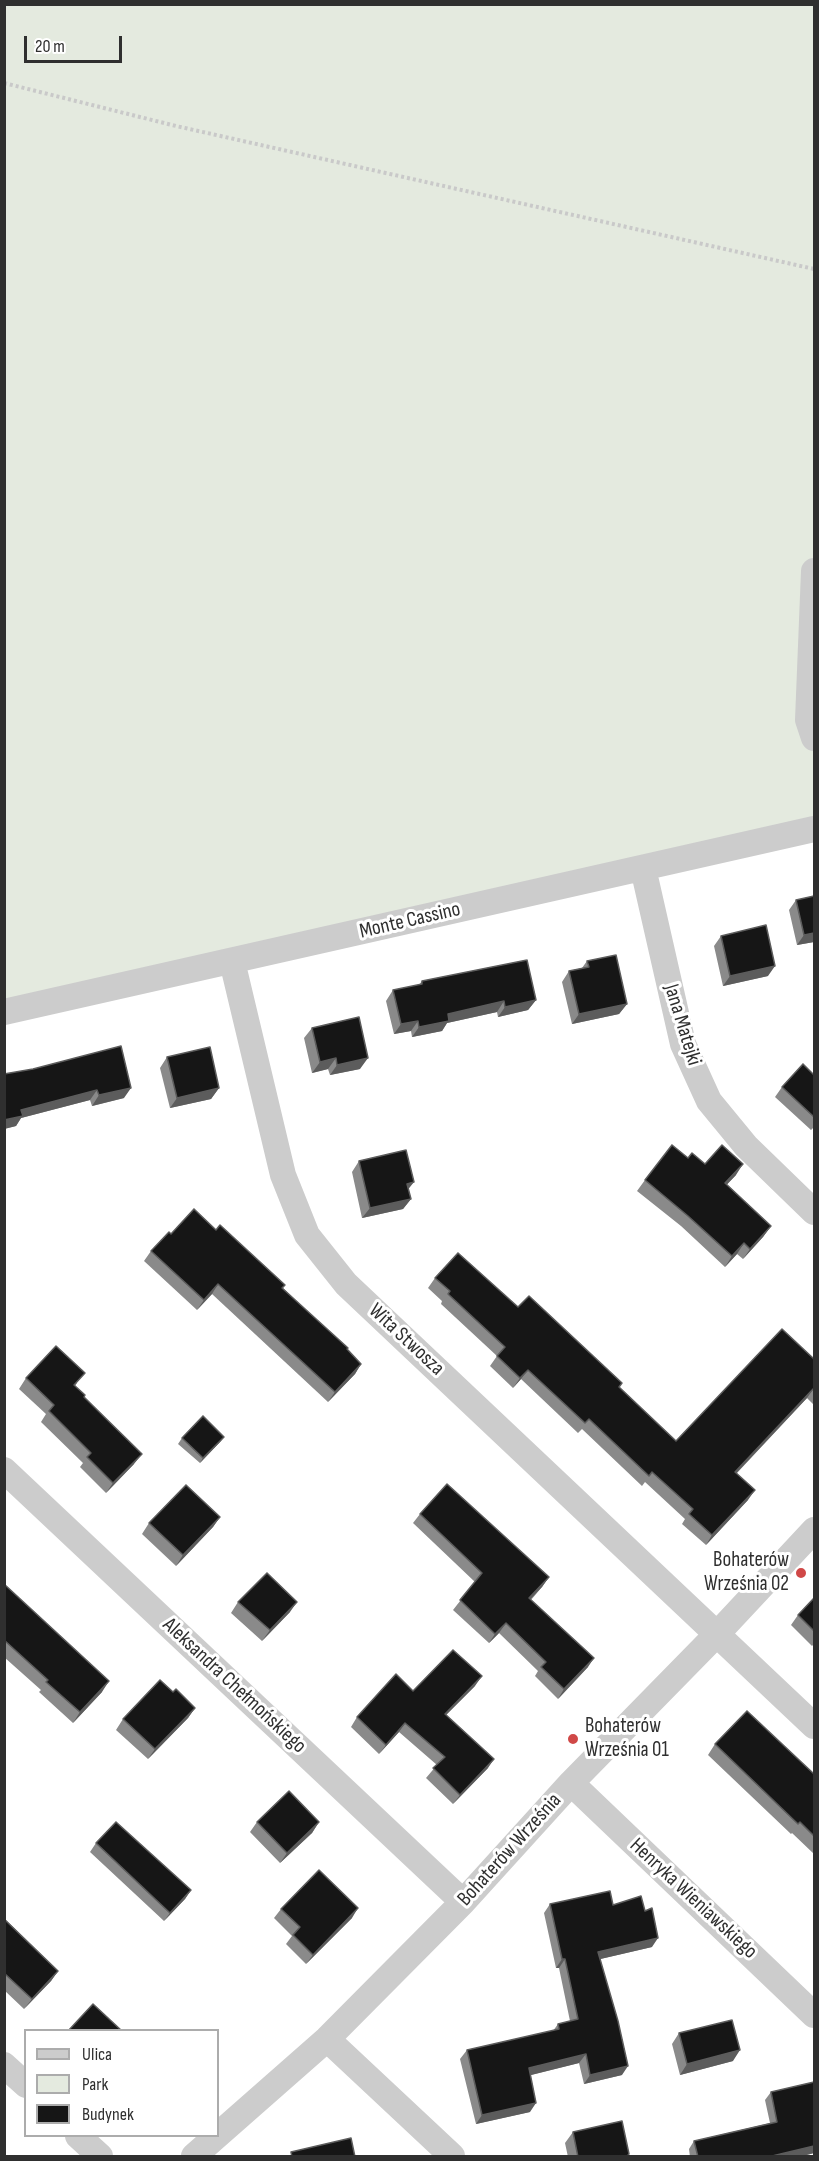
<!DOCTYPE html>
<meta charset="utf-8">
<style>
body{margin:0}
#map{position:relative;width:819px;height:2161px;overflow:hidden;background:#fff;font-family:"Sofia Sans Condensed",sans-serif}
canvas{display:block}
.frame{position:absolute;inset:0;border:6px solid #2f2f2f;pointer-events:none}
.legend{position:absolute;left:24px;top:2029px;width:195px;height:108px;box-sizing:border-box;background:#fff;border:2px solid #acacac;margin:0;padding:8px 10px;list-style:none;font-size:18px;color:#2f2f2f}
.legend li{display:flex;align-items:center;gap:12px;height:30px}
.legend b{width:30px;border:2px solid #acacac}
.scale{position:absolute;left:24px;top:36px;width:98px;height:27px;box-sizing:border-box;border:3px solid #2f2f2f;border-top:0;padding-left:8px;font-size:18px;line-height:21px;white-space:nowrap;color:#2f2f2f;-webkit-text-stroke:4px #fff;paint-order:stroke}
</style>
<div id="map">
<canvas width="819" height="2161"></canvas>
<div class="frame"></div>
<ul class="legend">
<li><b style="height:8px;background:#ccc"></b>Ulica</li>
<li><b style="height:16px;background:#e4eadf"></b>Park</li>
<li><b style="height:16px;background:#161616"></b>Budynek</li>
</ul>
<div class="scale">20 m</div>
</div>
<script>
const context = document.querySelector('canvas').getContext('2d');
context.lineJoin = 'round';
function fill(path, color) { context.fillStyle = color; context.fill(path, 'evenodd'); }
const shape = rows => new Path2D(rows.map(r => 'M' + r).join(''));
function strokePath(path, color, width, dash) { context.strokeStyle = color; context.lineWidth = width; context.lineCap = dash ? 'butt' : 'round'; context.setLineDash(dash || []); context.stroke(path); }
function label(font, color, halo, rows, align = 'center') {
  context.font = font + ' "Sofia Sans Condensed",sans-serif'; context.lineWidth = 6; context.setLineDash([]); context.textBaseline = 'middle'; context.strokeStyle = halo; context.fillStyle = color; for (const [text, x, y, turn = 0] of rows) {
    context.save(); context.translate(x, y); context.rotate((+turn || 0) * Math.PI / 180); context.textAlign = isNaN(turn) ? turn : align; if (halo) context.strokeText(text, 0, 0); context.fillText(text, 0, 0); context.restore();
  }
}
const green = shape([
 [4,5,814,5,814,829,5,1010]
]);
const path = shape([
 [4,83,176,126,814,269]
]);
const street = shape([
 [814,571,808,720,814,738],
 [643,868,683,1044,709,1101,746,1146,814,1212],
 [232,961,283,1175,307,1235,346,1284,814,1726],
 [4,1012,814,829],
 [4,1470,463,1902],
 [571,1783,814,2015],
 [327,2039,452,2156],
 [4,2065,26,2085],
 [78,2136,100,2156],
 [194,2156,327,2039,463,1902,571,1783,717,1634,814,1530]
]);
const wall = shape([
 [814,896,814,943,814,942,797,945,789,910,796,900],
 [721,936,768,976,723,986,714,946],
 [587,961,627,1004,619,1014,572,1024,562,982,569,971,582,968],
 [422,981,536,1000,528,1010,498,1017,497,1012,447,1023,442,1031,412,1037,411,1031,394,1034,386,1001,393,990,419,985],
 [312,1028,360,1069,330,1075,328,1069,312,1073,304,1038],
 [167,1057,219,1088,211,1099,170,1108,160,1068],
 [33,1069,124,1098,92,1106,90,1100,21,1118,16,1126,4,1129,4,1074],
 [814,1075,814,1127,811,1130,775,1097,782,1087],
 [688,1158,736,1175,726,1185,771,1226,763,1237,743,1259,737,1254,725,1267,681,1226,637,1191,645,1180],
 [359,1161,408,1189,411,1199,403,1209,362,1218,352,1172],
 [216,1230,285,1285,283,1288,361,1364,355,1374,328,1402,212,1294,197,1310,144,1261,151,1251,171,1234],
 [435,1278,518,1307,619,1387,676,1441,814,1359,814,1405,807,1398,737,1473,748,1500,706,1545,682,1524,685,1519,645,1482,642,1486,582,1429,578,1433,521,1379,513,1388,490,1366,497,1356,441,1304,442,1301,428,1288],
 [26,1378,77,1383,75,1386,134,1464,106,1493,80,1467,83,1463,41,1422,46,1414,19,1389],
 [224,1437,220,1442,200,1463,178,1444,182,1438],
 [420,1514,549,1577,542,1587,531,1600,588,1667,558,1699,535,1676,538,1671,499,1633,489,1643,453,1610,475,1582,413,1523],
 [220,1517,213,1527,176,1566,142,1534,149,1523],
 [4,1584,102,1692,73,1723,39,1692,41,1690,4,1657],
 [814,1598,814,1644,812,1646,791,1625,798,1615],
 [238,1602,290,1612,262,1641,231,1613],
 [475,1686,446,1715,488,1768,453,1804,426,1778,437,1765,399,1732,379,1754,351,1727,357,1717],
 [173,1692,195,1708,188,1718,148,1759,116,1730,123,1719],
 [715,1744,814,1774,814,1854,792,1833,791,1834,708,1755],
 [257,1822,319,1822,312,1833,280,1863,250,1832],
 [96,1843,191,1890,185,1899,164,1921,90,1852],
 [550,1904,613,1905,652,1947,600,1959,622,2075,584,2084,579,2063,531,2075,530,2112,476,2124,460,2059,467,2050,553,2031,558,2024,570,2021,559,1968,556,1968,544,1913],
 [281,1909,352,1918,306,1964,286,1944,292,1936,274,1918],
 [4,1916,5,1919,58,1971,51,1981,24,2009,4,1990],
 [679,2033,733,2061,680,2075,672,2044],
 [814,2082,814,2153,799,2157,690,2157,689,2149,694,2141,770,2123,765,2100,771,2092],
 [573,2132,629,2154,628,2157,568,2157,565,2143]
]);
const shadedWall = shape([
 [814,933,814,942,797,945,804,935],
 [775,966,768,976,723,986,730,976],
 [536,1000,528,1010,498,1017,505,1007],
 [504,1001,497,1012,447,1023,442,1031,412,1037,419,1027,448,1014],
 [627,1004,619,1014,572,1024,579,1014],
 [418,1021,411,1031,394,1034,401,1024],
 [336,1058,328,1069,312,1073,320,1062],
 [368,1058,360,1069,330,1075,337,1065],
 [131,1088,124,1098,92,1106,99,1095],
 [219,1088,211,1099,170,1108,177,1098],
 [97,1090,90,1100,21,1118,16,1126,4,1129,4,1120,21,1110],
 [743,1164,736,1175,718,1194,725,1183],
 [414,1182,406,1192,407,1184],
 [411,1199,403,1209,362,1218,370,1208],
 [771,1226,763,1237,743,1259,750,1249],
 [744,1243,737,1254,725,1267,732,1256],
 [218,1284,212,1294,197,1310,204,1300],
 [361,1364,355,1374,328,1402,335,1392],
 [528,1370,521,1379,513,1388,520,1378],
 [814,1388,807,1398,728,1482,735,1472],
 [224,1437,220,1442,200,1463,203,1458],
 [142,1454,134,1464,106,1493,113,1483],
 [755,1490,748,1500,706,1545,712,1535],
 [220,1517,213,1527,176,1566,183,1555],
 [549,1577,542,1587,522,1608,529,1598],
 [297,1602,290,1612,262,1641,270,1630],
 [506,1623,499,1633,489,1643,495,1634],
 [594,1658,588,1667,558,1699,564,1689],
 [482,1676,475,1686,438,1723,445,1714],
 [109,1681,102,1692,73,1723,80,1712],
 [195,1708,188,1718,148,1759,155,1749],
 [405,1723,399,1732,379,1754,386,1745],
 [494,1759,488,1768,453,1804,460,1795],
 [319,1822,312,1833,280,1863,287,1853],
 [191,1890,185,1899,164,1921,170,1913],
 [358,1908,352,1918,306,1964,313,1955],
 [658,1938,652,1947,592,1961,598,1952],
 [562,1959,565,1959,559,1968,556,1968],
 [58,1971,51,1981,24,2009,32,1999],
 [740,2050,733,2061,680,2075,687,2064],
 [586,2054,579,2063,523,2077,529,2068],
 [628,2066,622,2075,584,2084,590,2075],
 [536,2103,530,2112,476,2124,482,2115],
 [814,2146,814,2153,799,2157,768,2157]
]);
const building = shape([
 [814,896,814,933,804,935,796,900,814,896],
 [766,925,775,966,730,976,721,936,766,925],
 [616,955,627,1004,579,1014,569,971,589,967,587,961,616,955],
 [527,960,536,1000,505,1007,504,1001,448,1014,449,1021,419,1027,418,1021,401,1024,393,990,422,984,422,981,527,960],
 [359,1017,368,1058,337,1065,336,1058,320,1062,312,1028,359,1017],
 [121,1046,131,1088,99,1095,97,1090,21,1110,23,1116,4,1120,4,1074,33,1069,121,1046],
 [210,1047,219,1088,177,1098,167,1057,210,1047],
 [803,1064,814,1075,814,1117,782,1087,803,1064],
 [672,1145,688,1158,692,1153,705,1164,722,1145,743,1164,725,1183,771,1226,750,1249,744,1243,732,1256,688,1216,645,1180,672,1145],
 [406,1150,414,1182,407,1184,411,1199,370,1208,359,1161,406,1150],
 [194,1209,216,1230,220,1225,285,1285,282,1288,348,1348,347,1349,361,1364,335,1392,218,1284,204,1300,151,1251,169,1232,171,1234,194,1209],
 [458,1253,518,1307,529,1296,622,1383,619,1387,676,1441,782,1329,814,1359,814,1388,735,1472,755,1490,712,1535,689,1514,693,1509,652,1472,649,1476,589,1419,585,1423,528,1370,520,1378,497,1356,505,1347,448,1294,450,1291,435,1278,458,1253],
 [56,1346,85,1373,74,1385,85,1395,84,1397,142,1454,113,1483,87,1457,91,1453,49,1411,54,1405,26,1378,56,1346],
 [203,1416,224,1437,203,1458,182,1438,203,1416],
 [447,1484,549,1577,529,1598,594,1658,564,1689,541,1667,546,1662,506,1623,495,1634,460,1600,482,1573,420,1514,447,1484],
 [186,1485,220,1517,183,1555,149,1523,186,1485],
 [267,1573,297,1602,270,1630,238,1602,267,1573],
 [4,1584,109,1681,80,1712,46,1682,48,1680,4,1640,4,1584],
 [814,1598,814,1631,798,1615,814,1598],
 [453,1650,482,1676,445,1714,494,1759,460,1795,433,1768,445,1757,405,1723,386,1745,357,1717,396,1674,413,1691,453,1650],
 [160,1680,173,1692,176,1689,195,1708,155,1749,123,1719,160,1680],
 [747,1711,814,1774,814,1836,800,1822,798,1824,715,1744,747,1711],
 [289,1791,319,1822,287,1853,257,1822,289,1791],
 [116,1822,191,1890,170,1913,96,1843,116,1822],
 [319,1870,358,1908,313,1955,293,1935,300,1927,281,1909,319,1870],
 [610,1891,613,1905,641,1896,645,1911,652,1908,658,1938,598,1952,618,2021,628,2066,590,2075,586,2054,529,2068,536,2103,482,2115,467,2050,559,2029,558,2024,578,2019,565,1959,562,1959,550,1904,610,1891],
 [4,1919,58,1971,32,1999,4,1973,4,1919],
 [93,2004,122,2031,68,2031,93,2004],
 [732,2020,740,2050,687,2064,679,2033,732,2020],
 [814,2082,814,2146,768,2157,698,2157,694,2141,777,2122,771,2092,814,2082],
 [622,2121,629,2154,628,2155,628,2157,578,2157,573,2132,622,2121],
 [351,2138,355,2157,292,2157,291,2152,351,2138]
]);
const markers = [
 [801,1573,6,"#d04847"],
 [573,1739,6,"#d04847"]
];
const streetNames = [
 ["Monte Cassino",410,921,-13],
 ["Jana Matejki",682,1025,73],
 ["Wita Stwosza",406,1340,43],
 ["Aleksandra Chełmońskiego",234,1686,43],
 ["Bohaterów Września",510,1850,-48],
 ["Henryka Wieniawskiego",693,1899,43]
];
const poiNames = [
 ["Bohaterów",789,1561],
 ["Września 02",789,1585],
 ["Bohaterów",585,1727,"left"],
 ["Września 01",585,1751,"left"]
];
fill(green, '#e4eadf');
strokePath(path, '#c9c9c9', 4, [3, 3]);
strokePath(street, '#ccc', 26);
fill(wall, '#8a8a8a');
fill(shadedWall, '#5c5c5c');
fill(building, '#161616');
strokePath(building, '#5c5c5c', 1.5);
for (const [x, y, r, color] of markers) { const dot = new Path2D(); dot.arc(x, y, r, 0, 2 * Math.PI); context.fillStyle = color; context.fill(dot); strokePath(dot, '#fff', 2); }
label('21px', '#2f2f2f', '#fff', streetNames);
label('21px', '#2f2f2f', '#fff', poiNames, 'right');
</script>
